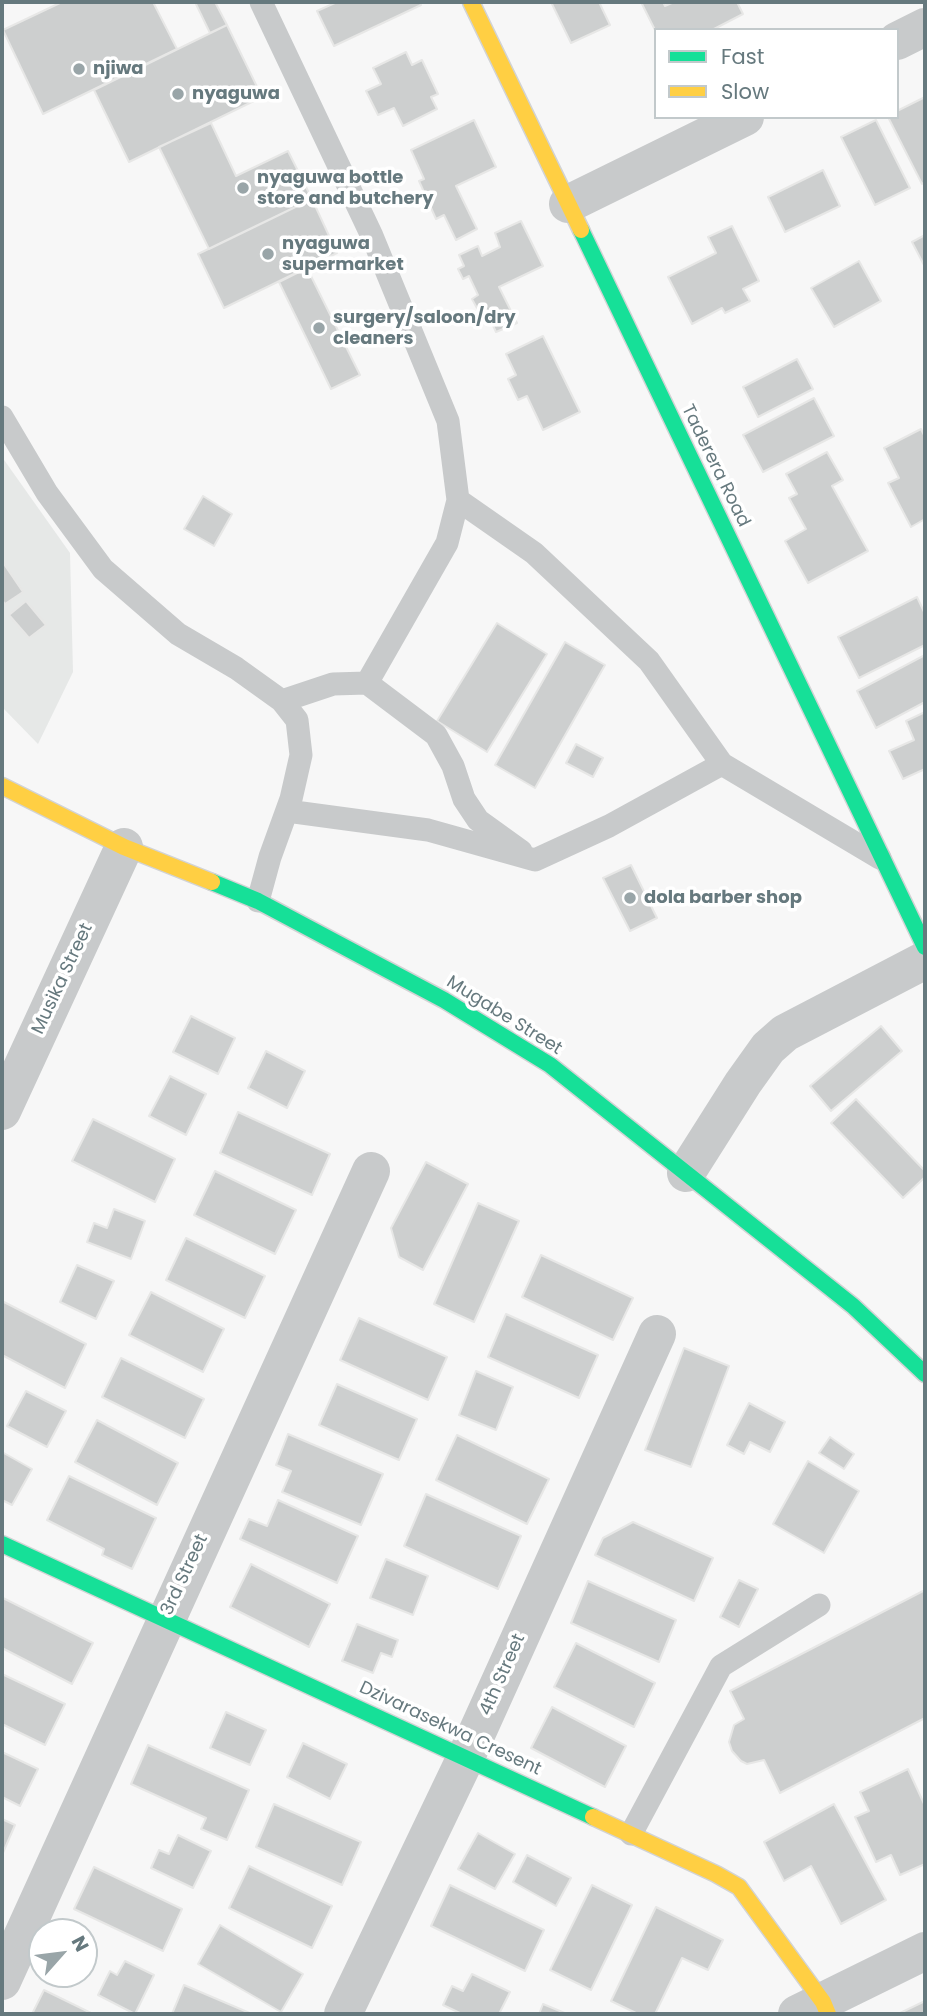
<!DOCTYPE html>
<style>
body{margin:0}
#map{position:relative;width:927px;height:2016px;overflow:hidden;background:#f7f7f7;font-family:Poppins,sans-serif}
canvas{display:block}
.frame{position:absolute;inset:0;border:4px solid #66797e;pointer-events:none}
.legend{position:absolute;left:654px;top:28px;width:245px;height:91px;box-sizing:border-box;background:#fff;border:2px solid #c2c9cb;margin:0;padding:9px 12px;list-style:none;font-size:21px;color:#66797e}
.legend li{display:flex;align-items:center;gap:14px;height:35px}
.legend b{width:35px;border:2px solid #c2c9cb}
.north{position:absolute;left:28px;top:1918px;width:70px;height:70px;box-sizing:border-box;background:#fff;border:2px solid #c2c9cb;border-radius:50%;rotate:62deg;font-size:19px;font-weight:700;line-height:28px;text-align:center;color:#66797e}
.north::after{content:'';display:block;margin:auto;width:24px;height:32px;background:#99a5a8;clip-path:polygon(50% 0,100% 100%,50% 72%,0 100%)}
</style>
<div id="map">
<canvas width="927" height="2016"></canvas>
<div class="frame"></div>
<ul class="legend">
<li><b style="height:9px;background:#16e098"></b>Fast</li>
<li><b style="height:9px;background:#ffcf43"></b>Slow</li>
</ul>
<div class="north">N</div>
</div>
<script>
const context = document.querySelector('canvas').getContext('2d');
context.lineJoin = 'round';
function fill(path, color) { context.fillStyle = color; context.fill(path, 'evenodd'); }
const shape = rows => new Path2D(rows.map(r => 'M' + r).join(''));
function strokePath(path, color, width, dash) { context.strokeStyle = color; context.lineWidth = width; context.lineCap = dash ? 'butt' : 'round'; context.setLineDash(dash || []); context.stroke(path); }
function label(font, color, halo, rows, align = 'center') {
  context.font = font + ' Poppins,sans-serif'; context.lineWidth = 7; context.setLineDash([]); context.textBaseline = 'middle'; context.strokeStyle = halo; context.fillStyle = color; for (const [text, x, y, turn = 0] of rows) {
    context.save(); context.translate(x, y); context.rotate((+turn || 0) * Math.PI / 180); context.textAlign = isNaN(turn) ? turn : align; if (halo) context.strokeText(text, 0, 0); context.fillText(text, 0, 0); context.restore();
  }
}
const built = shape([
 [2,457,70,553,73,672,38,744,2,707]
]);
const building = shape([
 [62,2,153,2,177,49,43,114,3,30,62,2],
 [195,2,215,2,227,25,210,33,195,2],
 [337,2,420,2,421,5,334,46,317,11,337,2],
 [551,2,599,2,610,25,571,43,551,2],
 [641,2,663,2,665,6,674,2,737,2,743,14,712,30,656,30,656,32,641,2],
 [227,25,262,97,129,162,94,90,227,25],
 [406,52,412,65,422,60,438,94,431,97,437,109,403,126,394,108,378,115,366,91,381,84,373,68,406,52],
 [925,97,925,182,922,184,888,117,897,117,897,111,925,97],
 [474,120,496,167,456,186,477,229,456,240,444,215,436,219,419,181,424,179,411,150,474,120],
 [876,120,910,188,875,205,841,137,876,120],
 [211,123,236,176,288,151,312,199,209,249,159,147,211,123],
 [823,170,840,206,785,232,768,197,823,170],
 [312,199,337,253,224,308,198,254,312,199],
 [521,221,543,266,499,287,517,323,496,332,484,306,478,310,472,299,478,295,469,276,463,279,458,269,464,266,459,255,478,246,482,256,500,247,495,233,521,221],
 [732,226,759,281,743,289,750,301,725,313,722,308,692,324,668,277,716,253,708,237,732,226],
 [925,235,925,267,912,242,925,235],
 [859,261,881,301,834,327,811,288,859,261],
 [307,268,360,375,331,389,279,282,307,268],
 [543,336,580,412,543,430,527,396,518,400,508,379,516,375,506,354,543,336],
 [797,359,813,389,758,417,743,387,797,359],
 [814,398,834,436,763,472,743,435,814,398],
 [921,429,925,437,925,519,911,527,888,483,899,478,884,448,921,429],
 [827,452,843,480,832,486,868,551,808,583,785,541,806,529,789,498,797,494,786,474,827,452],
 [203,496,232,514,214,546,184,529,203,496],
 [2,561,23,592,5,604,2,600,2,561],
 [917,597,925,614,925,645,859,678,838,637,917,597],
 [26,601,46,625,29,638,9,615,26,601],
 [497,623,547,654,487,752,437,721,497,623],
 [565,642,605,665,535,788,495,765,565,642],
 [925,655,925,702,876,728,857,691,925,655],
 [925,712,925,769,903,779,889,751,914,740,906,721,925,712],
 [576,744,603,758,593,777,566,763,576,744],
 [631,865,657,918,630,931,603,878,631,865],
 [191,1016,235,1038,218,1074,173,1052,191,1016],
 [881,1026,902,1051,831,1111,810,1086,881,1026],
 [266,1051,305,1071,287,1108,248,1088,266,1051],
 [170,1076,206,1094,186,1135,149,1116,170,1076],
 [856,1099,925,1171,925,1177,903,1198,831,1123,856,1099],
 [238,1112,330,1154,312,1195,220,1153,238,1112],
 [93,1119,175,1159,155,1202,72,1161,93,1119],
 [426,1162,468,1184,423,1270,399,1257,391,1228,426,1162],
 [215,1171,296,1210,275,1254,194,1215,215,1171],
 [478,1203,519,1221,474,1322,434,1304,478,1203],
 [114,1209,145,1221,131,1259,87,1242,94,1223,107,1228,114,1209],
 [186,1238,265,1276,245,1318,166,1280,186,1238],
 [541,1255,633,1298,613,1340,522,1297,541,1255],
 [77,1265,114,1281,96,1319,60,1302,77,1265],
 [151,1292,224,1329,203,1372,129,1335,151,1292],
 [2,1301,86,1344,65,1388,2,1355,2,1301],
 [506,1314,598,1355,579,1398,488,1357,506,1314],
 [359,1318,447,1357,428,1400,340,1360,359,1318],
 [684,1348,729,1366,691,1467,645,1450,684,1348],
 [121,1358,204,1399,185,1438,102,1397,121,1358],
 [476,1371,513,1387,496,1430,459,1415,476,1371],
 [337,1384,417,1419,399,1460,319,1425,337,1384],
 [26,1391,66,1411,47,1447,7,1426,26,1391],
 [749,1403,785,1422,770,1452,750,1442,744,1454,727,1445,749,1403],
 [97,1420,178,1463,157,1505,75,1462,97,1420],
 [288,1434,383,1474,361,1525,282,1492,291,1471,276,1465,288,1434],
 [457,1435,549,1479,527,1524,436,1480,457,1435],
 [830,1437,854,1454,844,1469,819,1453,830,1437],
 [2,1452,32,1469,12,1505,2,1500,2,1452],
 [808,1461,859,1491,824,1553,773,1524,808,1461],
 [69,1476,156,1518,132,1569,102,1555,104,1549,47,1520,69,1476],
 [426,1494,521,1536,498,1589,404,1546,426,1494],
 [278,1500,358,1536,337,1583,240,1539,249,1519,267,1526,278,1500],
 [633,1522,713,1558,694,1601,595,1555,603,1538,633,1522],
 [386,1559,428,1576,413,1615,370,1598,386,1559],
 [251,1564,330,1604,309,1647,230,1607,251,1564],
 [739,1580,758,1589,739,1627,720,1617,739,1580],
 [588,1581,676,1620,659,1662,571,1623,588,1581],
 [925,1590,925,1718,780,1793,764,1760,747,1764,741,1761,732,1751,729,1742,734,1725,744,1719,730,1691,925,1590],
 [3,1598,93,1643,72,1684,2,1648,3,1598],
 [357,1624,398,1640,392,1657,381,1653,373,1673,342,1661,357,1624],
 [576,1643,655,1683,634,1727,554,1687,576,1643],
 [2,1674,65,1704,45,1745,2,1724,2,1674],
 [552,1707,626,1746,605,1787,531,1748,552,1707],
 [226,1712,266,1730,250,1765,210,1748,226,1712],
 [303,1743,347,1764,330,1799,287,1777,303,1743],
 [148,1745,249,1790,227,1840,201,1829,206,1818,131,1784,148,1745],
 [2,1752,38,1769,20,1806,2,1797,2,1752],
 [908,1769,925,1806,925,1864,900,1875,891,1855,876,1862,855,1817,869,1811,860,1792,908,1769],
 [274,1804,361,1842,342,1885,256,1847,274,1804],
 [834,1804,886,1900,841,1924,811,1866,784,1881,764,1842,834,1804],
 [2,1819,15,1825,2,1855,2,1819],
 [478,1833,515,1854,495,1889,458,1869,478,1833],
 [178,1835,211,1851,193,1888,151,1868,159,1850,169,1854,178,1835],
 [527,1855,571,1878,556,1906,513,1882,527,1855],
 [249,1866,332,1906,312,1948,229,1908,249,1866],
 [94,1867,182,1909,163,1951,74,1909,94,1867],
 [450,1885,544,1930,525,1971,431,1926,450,1885],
 [592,1885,632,1905,591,1990,550,1970,592,1885],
 [656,1907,723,1940,708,1970,682,1958,655,2014,638,2014,611,2001,656,1907],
 [220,1925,303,1974,281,2012,198,1964,220,1925],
 [125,1961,154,1975,135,2014,98,1995,110,1971,117,1975,125,1961],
 [472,1974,510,1992,499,2014,462,2014,443,2005,452,1986,463,1991,472,1974],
 [184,1985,252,2014,172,2014,184,1985],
 [44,1990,93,2014,32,2014,44,1990],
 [925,2001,925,2014,898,2014,925,2001],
 [543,2004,567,2014,539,2014,543,2004]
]);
const lane = shape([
 [261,2,372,236,448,421,458,500,447,543,367,683],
 [2,417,47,493,103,569,178,634,236,668,282,701,297,720,301,755,291,799,270,857,258,901],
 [458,500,534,553,649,661,722,764],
 [282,701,333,684,367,683,436,735,453,766,464,799,478,820,521,851],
 [287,811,428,830,535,860,609,826,722,764,880,858],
 [631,1834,721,1666,819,1605]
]);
const street = shape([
 [897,41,925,27],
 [568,204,745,117],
 [2,1111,124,847],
 [686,1173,743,1083,768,1048,785,1033,925,960],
 [2,1981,371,1171],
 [343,2014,466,1757,657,1334],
 [797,2014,925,1951]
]);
const fast = shape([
 [581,230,925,947],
 [212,882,258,901,444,1000,550,1065,853,1306,925,1374],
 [2,1544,593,1817]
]);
const slow = shape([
 [471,2,581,230],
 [2,786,124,847,212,882],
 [593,1817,716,1874,739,1887,823,2002,828,2014]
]);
const markers = [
 [79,69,7,"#99a5a8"],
 [178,94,7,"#99a5a8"],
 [243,188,7,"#99a5a8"],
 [268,254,7,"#99a5a8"],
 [319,328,7,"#99a5a8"],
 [630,898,7,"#99a5a8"]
];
const poiNames = [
 ["njiwa",93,69],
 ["nyaguwa",192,94],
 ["nyaguwa bottle",257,178],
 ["store and butchery",257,199],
 ["nyaguwa",282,244],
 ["supermarket",282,265],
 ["surgery/saloon/dry",333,318],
 ["cleaners",333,339],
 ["dola barber shop",644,898]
];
const streetNames = [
 ["Taderera Road",715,466,64],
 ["Musika Street",63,979,-65],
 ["Mugabe Street",504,1016,32],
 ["3rd Street",185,1575,-65],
 ["4th Street",503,1675,-66],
 ["Dzivarasekwa Cresent",450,1729,25]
];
fill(built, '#e6e8e7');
fill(building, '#cdcfcf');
strokePath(building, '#e7e7e6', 2);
strokePath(fast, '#d2d3d4', 19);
strokePath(slow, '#d2d3d4', 19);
strokePath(lane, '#c8cacb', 23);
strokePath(street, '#c8cacb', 38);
strokePath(fast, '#16e098', 16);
strokePath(slow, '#ffcf43', 16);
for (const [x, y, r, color] of markers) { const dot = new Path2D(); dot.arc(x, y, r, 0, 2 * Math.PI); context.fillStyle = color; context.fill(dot); strokePath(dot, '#fff', 2.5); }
label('bold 18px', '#66797e', '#fff', poiNames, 'left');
label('18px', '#66797e', '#fff', streetNames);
</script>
